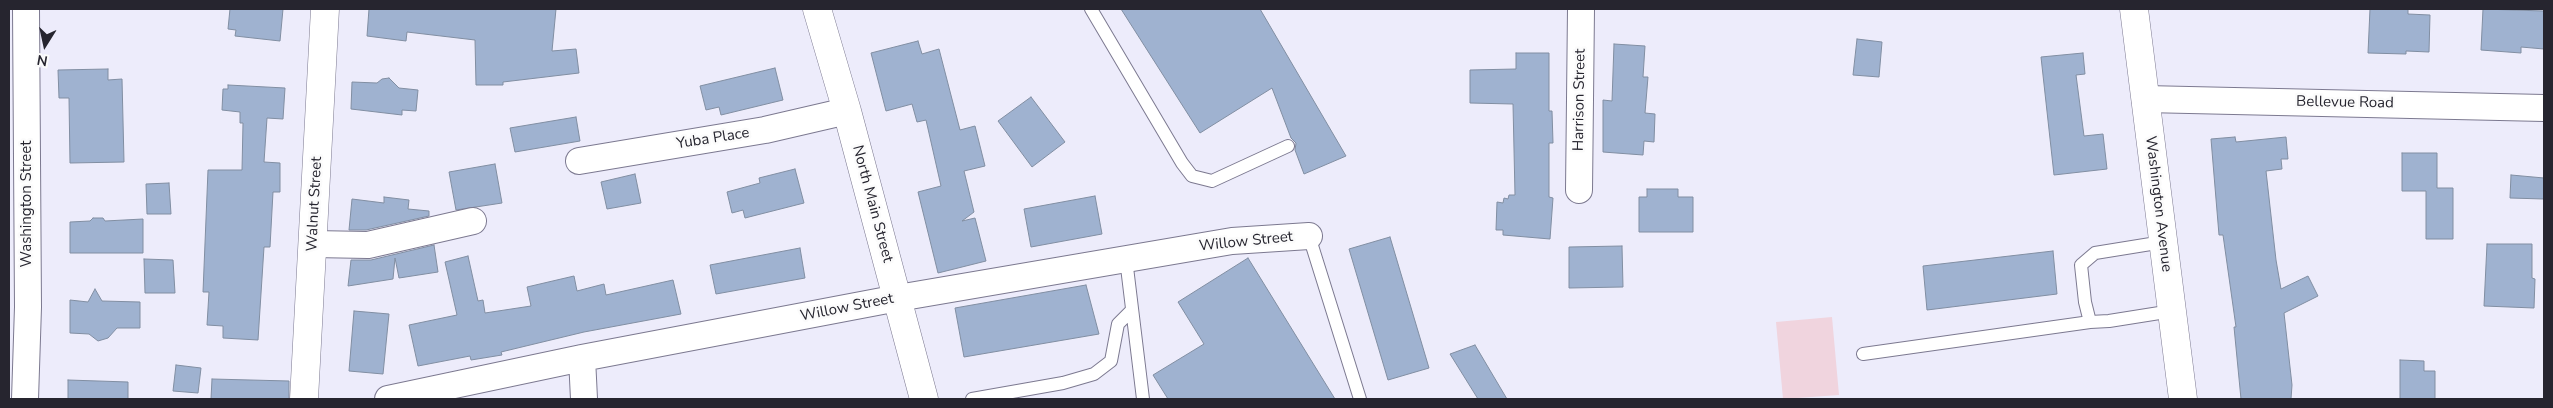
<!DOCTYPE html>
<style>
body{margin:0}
#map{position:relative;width:2553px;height:408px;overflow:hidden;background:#edecfb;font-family:"Nunito Sans",sans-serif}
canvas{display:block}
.frame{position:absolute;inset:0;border:10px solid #26252f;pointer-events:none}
.north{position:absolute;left:20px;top:20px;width:50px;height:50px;-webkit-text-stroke:4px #fbfbfb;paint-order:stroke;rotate:190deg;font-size:14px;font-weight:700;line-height:20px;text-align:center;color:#26252f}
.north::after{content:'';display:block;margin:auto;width:18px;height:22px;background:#26252f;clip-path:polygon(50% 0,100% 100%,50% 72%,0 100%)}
</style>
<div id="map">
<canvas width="2553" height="408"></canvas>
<div class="frame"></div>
<div class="north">N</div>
</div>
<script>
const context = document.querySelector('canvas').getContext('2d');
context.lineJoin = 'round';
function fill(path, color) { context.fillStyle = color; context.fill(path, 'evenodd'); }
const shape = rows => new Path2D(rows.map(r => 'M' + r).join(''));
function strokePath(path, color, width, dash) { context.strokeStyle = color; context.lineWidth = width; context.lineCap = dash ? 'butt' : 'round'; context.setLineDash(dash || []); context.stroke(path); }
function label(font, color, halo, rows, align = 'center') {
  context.font = font + ' "Nunito Sans",sans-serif'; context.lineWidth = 5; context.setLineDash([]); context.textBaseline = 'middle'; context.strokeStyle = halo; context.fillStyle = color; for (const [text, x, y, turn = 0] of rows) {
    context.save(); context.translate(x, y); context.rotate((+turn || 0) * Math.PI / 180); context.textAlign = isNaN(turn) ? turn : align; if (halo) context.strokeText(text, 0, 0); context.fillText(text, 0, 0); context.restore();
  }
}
const green = shape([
 [1832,317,1839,395,1783,399,1776,322]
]);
const building = shape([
 [230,9,283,9,280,41,235,36,236,30,228,29,230,9],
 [369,9,556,9,552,51,576,49,579,73,503,82,503,85,476,85,475,40,407,32,406,41,367,36,369,9],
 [1121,9,1260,9,1346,156,1304,174,1295,150,1296,143,1291,138,1272,88,1200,133,1121,9],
 [2370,9,2408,9,2408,14,2430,15,2429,52,2406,51,2406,54,2368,53,2370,9],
 [2483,9,2544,11,2544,49,2521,47,2521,53,2481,50,2483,9],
 [1857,39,1882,42,1879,77,1853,75,1857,39],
 [918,41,922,54,939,49,960,130,975,126,985,166,964,171,974,212,962,221,975,218,986,261,938,273,918,192,941,186,926,120,917,122,912,104,886,111,871,53,918,41],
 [1614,44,1645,46,1643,77,1648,77,1645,113,1655,114,1654,142,1644,141,1643,155,1603,152,1603,100,1612,101,1614,44],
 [1516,53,1549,53,1549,111,1552,111,1553,143,1549,143,1549,197,1553,198,1550,239,1503,235,1503,230,1496,230,1497,202,1503,203,1504,198,1508,199,1509,195,1515,195,1513,104,1470,103,1470,70,1516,69,1516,53],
 [2083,53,2085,74,2076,75,2084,136,2103,134,2107,169,2054,175,2041,57,2083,53],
 [775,68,783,100,721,115,719,107,706,110,700,86,775,68],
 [108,69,108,80,122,79,124,162,70,163,69,98,59,98,58,70,108,69],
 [389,78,399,88,418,90,416,111,402,110,402,115,351,109,352,82,377,83,382,79,389,78],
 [228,85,285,88,283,119,267,118,264,162,280,163,280,192,273,192,270,247,264,247,258,340,223,338,223,326,207,325,209,292,203,292,208,170,242,170,243,123,240,123,240,112,222,110,223,89,228,89,228,85],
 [1031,97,1065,142,1032,167,998,121,1031,97],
 [576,117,580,141,515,152,510,128,576,117],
 [2235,137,2236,142,2286,137,2288,159,2281,159,2282,169,2266,171,2276,260,2281,289,2308,276,2318,296,2284,313,2292,385,2291,399,2241,399,2234,327,2236,327,2223,235,2219,235,2211,139,2235,137],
 [2402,153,2437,153,2437,188,2453,188,2453,239,2426,239,2426,191,2402,191,2402,153],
 [495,164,502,203,456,210,449,172,495,164],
 [795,169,804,203,745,218,743,210,732,213,727,192,760,183,759,178,795,169],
 [635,174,641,203,607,209,601,182,635,174],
 [2511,175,2544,178,2544,199,2510,198,2511,175],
 [169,183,171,214,147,214,146,184,169,183],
 [1647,189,1678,189,1678,197,1693,197,1693,232,1639,232,1639,197,1647,197,1647,189],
 [1095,196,1102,234,1031,247,1024,209,1095,196],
 [384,197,409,200,408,209,429,211,429,216,366,230,349,230,352,199,384,203,384,197],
 [93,218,103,218,105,221,143,219,143,253,70,253,70,222,90,221,93,218],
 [1390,237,1429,368,1388,380,1349,249,1390,237],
 [2487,244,2532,244,2532,278,2535,279,2534,308,2484,306,2487,244],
 [434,245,438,272,399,278,395,258,393,279,348,286,351,260,371,260,434,245],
 [1622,246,1623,287,1569,288,1569,247,1622,246],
 [800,248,805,278,716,294,710,265,800,248],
 [2053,251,2057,294,1927,310,1923,266,2053,251],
 [468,256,478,301,483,300,485,313,531,306,527,287,574,276,577,291,604,284,606,295,673,280,681,314,584,332,501,352,502,355,471,360,470,356,418,366,409,325,457,315,445,262,468,256],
 [1248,258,1335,399,1168,399,1153,375,1204,344,1178,302,1248,258],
 [144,259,173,260,175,293,145,293,144,259],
 [1086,285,1099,334,964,357,955,308,1086,285],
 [95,289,102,301,140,302,140,328,117,328,108,338,98,341,89,334,70,333,70,300,88,302,95,289],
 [354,311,389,314,383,374,349,371,354,311],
 [1475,345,1507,399,1478,399,1450,354,1475,345],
 [2400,360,2424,361,2424,371,2435,371,2435,399,2400,399,2400,360],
 [176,365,201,368,198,393,173,391,176,365],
 [212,379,289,381,289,399,211,399,212,379],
 [68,380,128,382,128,399,68,399,68,380]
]);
const lane = shape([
 [1091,9,1182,163,1192,176,1212,181,1288,146],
 [1309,236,1360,399],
 [2163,242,2095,253,2081,265,2085,302,2090,322,2109,321,2172,311],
 [1126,259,1143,399],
 [1863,354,2090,322],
 [972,399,1063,383,1094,374,1111,361,1118,324,1132,310]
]);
const street = shape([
 [2145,99,2544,108],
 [579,161,765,130,847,111],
 [1579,190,1581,9],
 [313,244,368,245,473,221],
 [582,358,584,399],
 [25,399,28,307,26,9],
 [388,399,582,358,898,298,1232,241,1309,236]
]);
const secondary = shape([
 [2134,9,2183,399],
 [304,399,325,9]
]);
const primary = shape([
 [817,9,847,111,924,399]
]);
const streetNames = [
 ["Harrison Street",1580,100,-89],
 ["Bellevue Road",2345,103,1],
 ["Yuba Place",713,139,-9],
 ["Washington Street",27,204,-90],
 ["Walnut Street",315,204,-87],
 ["North Main Street",872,204,75],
 ["Washington Avenue",2158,204,83],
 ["Willow Street",1246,242,-6],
 ["Willow Street",847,308,-11]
];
fill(green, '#f0d4de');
fill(building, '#9fb2d0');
strokePath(building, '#818ea2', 1);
strokePath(lane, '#7c7990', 14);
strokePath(street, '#7c7990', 28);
strokePath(secondary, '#7c7990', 29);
strokePath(primary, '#7c7990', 29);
strokePath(lane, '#fff', 12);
strokePath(street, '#fff', 26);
strokePath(secondary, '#fff', 28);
strokePath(primary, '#fff', 28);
label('15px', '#26252f', '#fbfbfb', streetNames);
</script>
